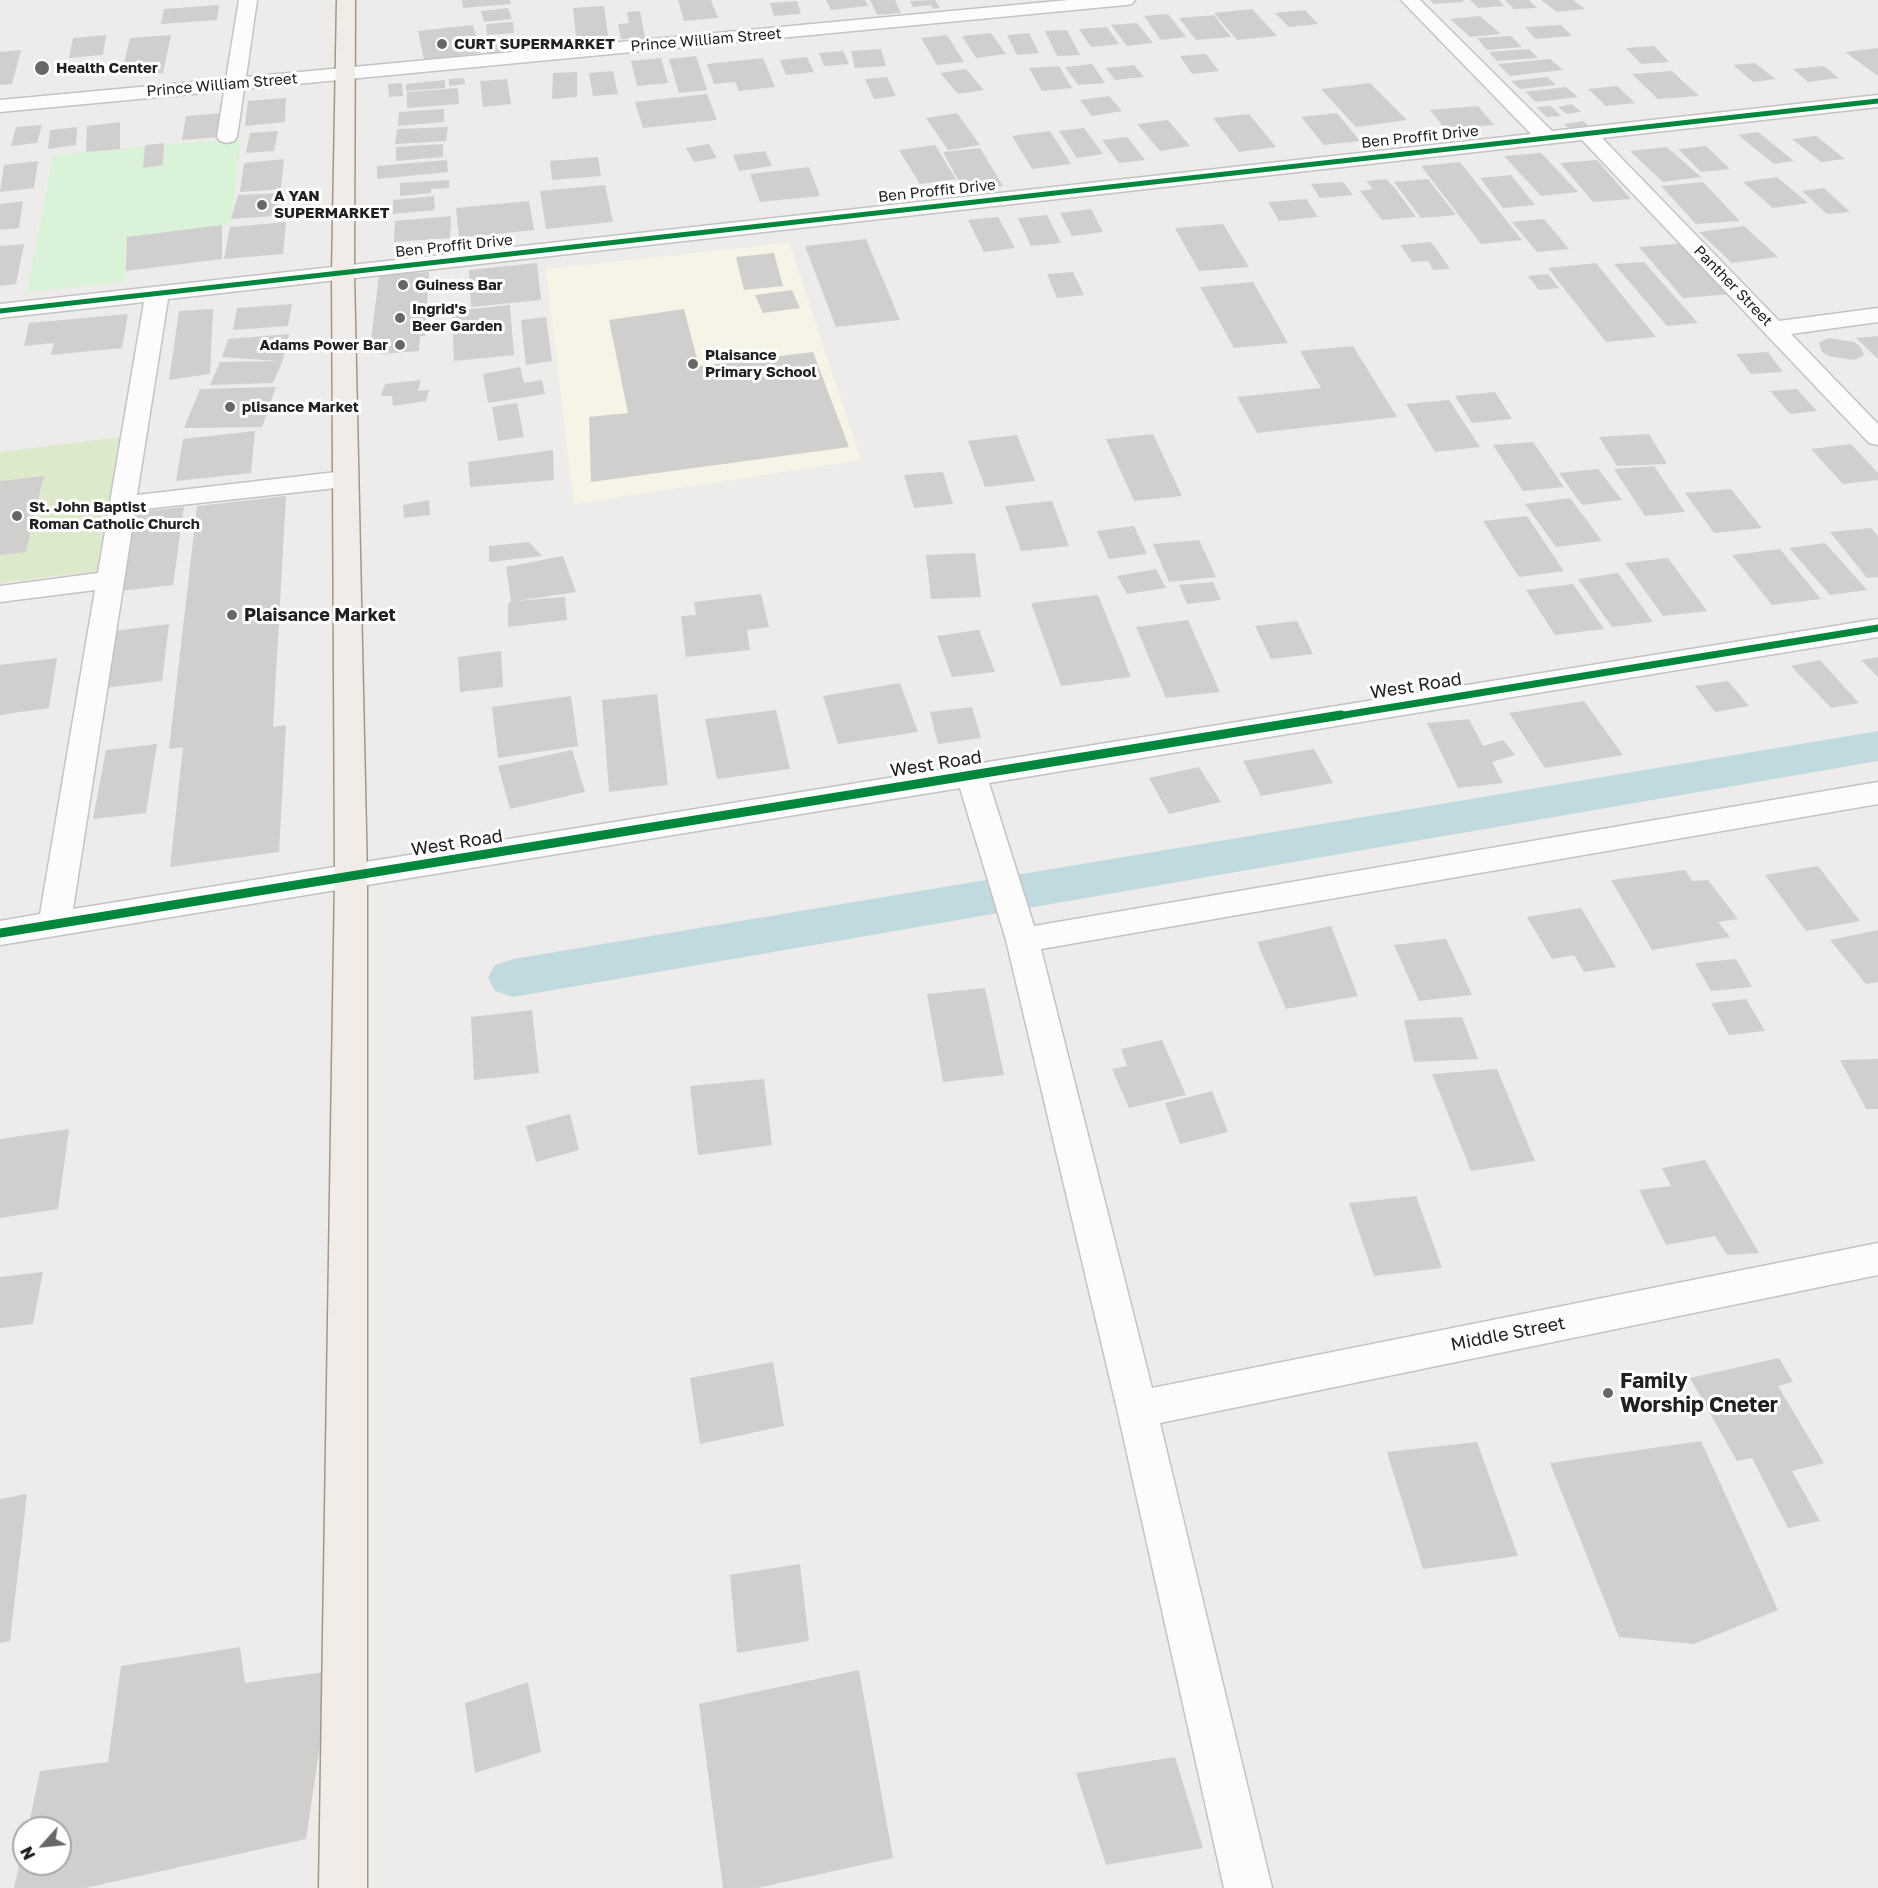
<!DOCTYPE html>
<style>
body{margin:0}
#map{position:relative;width:1878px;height:1888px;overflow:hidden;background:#eeecea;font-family:"Golos Text",sans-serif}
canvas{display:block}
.north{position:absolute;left:12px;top:1816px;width:60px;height:60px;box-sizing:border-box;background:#fff;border:2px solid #a6a6a6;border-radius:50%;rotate:243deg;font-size:16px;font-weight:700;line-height:24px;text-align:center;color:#202020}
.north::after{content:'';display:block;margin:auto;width:21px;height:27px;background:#686767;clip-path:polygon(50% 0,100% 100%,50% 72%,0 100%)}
</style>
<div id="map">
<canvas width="1878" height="1888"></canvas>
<div class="north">N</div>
</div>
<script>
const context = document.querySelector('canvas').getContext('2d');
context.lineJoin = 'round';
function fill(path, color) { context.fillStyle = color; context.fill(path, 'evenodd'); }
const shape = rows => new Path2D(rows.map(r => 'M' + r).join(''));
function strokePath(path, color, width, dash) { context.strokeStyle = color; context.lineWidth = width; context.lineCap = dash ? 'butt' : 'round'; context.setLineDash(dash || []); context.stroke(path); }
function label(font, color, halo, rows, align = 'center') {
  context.font = font + ' "Golos Text",sans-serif'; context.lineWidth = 6; context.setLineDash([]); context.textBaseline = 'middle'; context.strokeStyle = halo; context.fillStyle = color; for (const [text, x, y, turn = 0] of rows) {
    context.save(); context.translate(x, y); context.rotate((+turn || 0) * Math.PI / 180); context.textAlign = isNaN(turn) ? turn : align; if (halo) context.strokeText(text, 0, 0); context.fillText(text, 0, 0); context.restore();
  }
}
const education = shape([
 [789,243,861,460,574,504,546,269]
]);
const grass = shape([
 [122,437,99,571,0,583,0,555,26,552,44,477,0,481,0,452]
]);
const park = shape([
 [241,138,231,224,127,237,125,282,27,292,53,155]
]);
const canal = shape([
 [1878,731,1878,761,513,997,495,991,488,978,495,965,513,959,1878,731]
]);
const building = shape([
 [462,0,510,0,511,4,463,8],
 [678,0,711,0,718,18,684,21],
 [826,0,865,0,868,6,831,10],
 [870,0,895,0,901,13,877,15],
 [935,0,940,8,933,9,931,5,913,7,910,1],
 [1430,0,1463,0,1463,2,1434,4],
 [1470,0,1499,0,1505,6,1478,8],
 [1505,0,1529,0,1537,8,1514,9],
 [1541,0,1573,0,1585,9,1557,12],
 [797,1,801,14,774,16,770,3],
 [219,5,217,20,161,24,164,9],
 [604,6,609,42,577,44,573,8],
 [508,8,512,19,484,22,481,11],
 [1252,9,1277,36,1237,40,1214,13],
 [1305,10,1318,24,1289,27,1275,13],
 [640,11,645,38,621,39,618,24,629,23,627,12],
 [1168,14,1186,37,1161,40,1144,16],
 [1214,15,1231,37,1196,40,1179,18],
 [1480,16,1501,34,1470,37,1450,19],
 [513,22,514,33,487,35,486,24],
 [1137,23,1153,43,1127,46,1111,25],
 [473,25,481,53,424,60,418,31],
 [1561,25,1572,36,1535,39,1525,27],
 [1107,27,1119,44,1091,47,1079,29],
 [1067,30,1080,55,1057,56,1045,31],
 [991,33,1006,54,976,58,962,36],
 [1029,33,1039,53,1017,55,1007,35],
 [106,35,103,55,69,58,73,38],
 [171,35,163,73,121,76,130,38],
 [947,35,964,62,937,65,921,38],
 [1511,36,1522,47,1487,50,1477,38],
 [518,38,519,51,487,54,485,40],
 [1654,46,1669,62,1641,64,1626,48],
 [1878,48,1878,76,1845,52],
 [881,49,886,66,855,68,851,51],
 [1529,49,1538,58,1497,61,1489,52],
 [21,50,12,84,0,85,0,52],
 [843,51,849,64,824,66,819,53],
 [1206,54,1219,71,1192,74,1180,56],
 [696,56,707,90,679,93,669,59],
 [807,57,814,72,786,75,780,60],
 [661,58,668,83,637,86,631,61],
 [763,58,775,87,739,91,735,82,714,84,707,64],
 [1550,59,1563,70,1510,76,1498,64],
 [1755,63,1776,79,1753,82,1733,65],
 [1092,64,1105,83,1078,85,1065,67],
 [1134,65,1144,77,1115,80,1106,68],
 [1059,66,1072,88,1042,91,1029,68],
 [1824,66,1839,78,1808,82,1793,69],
 [966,69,984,90,958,94,940,73],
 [613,71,618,94,593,96,589,73],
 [1672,71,1699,96,1658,99,1632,74],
 [577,72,577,97,552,99,553,73],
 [887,77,896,96,874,99,865,79],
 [1547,77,1556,85,1520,89,1511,81],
 [464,78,465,84,449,86,449,79],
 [507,79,511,104,483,107,480,81],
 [445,80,445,88,406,91,406,84],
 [402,83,403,96,389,97,388,84],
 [1370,83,1407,120,1356,127,1321,89],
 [1617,86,1635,103,1606,106,1588,89],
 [1566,87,1578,97,1536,102,1525,92],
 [458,88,459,104,407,108,407,92],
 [707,94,717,120,643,128,635,102],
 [1109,96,1122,111,1092,116,1080,100],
 [286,98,285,122,245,126,248,101],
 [1572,104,1581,112,1567,114,1558,107],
 [1478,106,1494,125,1445,129,1430,110],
 [1551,106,1561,116,1547,117,1536,107],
 [444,109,444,122,398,126,399,112],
 [223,113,220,137,182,140,186,116],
 [957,113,980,145,948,150,926,118],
 [1337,113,1360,141,1324,145,1301,117],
 [1249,114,1276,147,1239,152,1213,118],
 [1168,120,1190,146,1160,151,1137,124],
 [1583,121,1593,129,1573,132,1564,124],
 [120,122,120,149,86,152,87,126],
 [42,125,37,143,11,146,16,127],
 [77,127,76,145,48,149,50,130],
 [448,127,446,141,395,144,397,129],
 [1084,128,1103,154,1077,158,1059,131],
 [278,131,274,151,246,153,250,133],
 [1050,131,1071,164,1032,169,1012,136],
 [1758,132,1794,161,1774,164,1738,135],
 [1816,136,1845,159,1821,162,1792,139],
 [1127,137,1145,160,1119,163,1102,140],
 [164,143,163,165,143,168,145,145],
 [443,144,443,157,396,161,396,147],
 [709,144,717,158,694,162,686,148],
 [935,145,956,179,920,184,899,150],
 [1706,146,1730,169,1701,172,1678,149],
 [1667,147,1701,177,1663,182,1630,151],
 [980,148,1003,186,964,191,943,152],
 [765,151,772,166,739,171,733,155],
 [1541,153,1578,192,1541,196,1504,156],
 [598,157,601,176,552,180,550,161],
 [284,159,281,189,240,192,244,163],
 [447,160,448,172,377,179,377,166],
 [1597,160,1631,199,1593,202,1560,163],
 [38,161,34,188,0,192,4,165],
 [1460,162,1522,240,1481,244,1421,166],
 [809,167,820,196,760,202,750,174],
 [1511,175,1535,205,1503,208,1480,178],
 [1777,177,1808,203,1773,208,1743,182],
 [1386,179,1394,187,1416,217,1382,220,1360,191,1373,189,1366,181],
 [1428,179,1456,215,1421,218,1394,182],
 [449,180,449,188,431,189,431,193,400,196,400,183],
 [1343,182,1353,195,1320,198,1311,184],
 [1703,182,1740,221,1696,224,1661,186],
 [605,185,613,222,546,229,540,191],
 [1824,188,1850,212,1827,214,1802,191],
 [281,193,275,216,231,219,238,195],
 [434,196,435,210,393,214,393,200],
 [1306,199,1318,217,1279,221,1268,202],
 [23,201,19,228,0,230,0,204],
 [529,201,534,230,459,238,456,208],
 [1091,209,1103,232,1072,236,1060,213],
 [1047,215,1061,243,1031,246,1018,218],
 [451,216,450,238,394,242,395,221],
 [998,217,1015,248,984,252,968,220],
 [1544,219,1569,249,1537,252,1512,222],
 [286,222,283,254,224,259,230,227],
 [1223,224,1249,267,1199,271,1175,228],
 [222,225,222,259,126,271,127,237],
 [1744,226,1778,257,1732,263,1699,232],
 [866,239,900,320,836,327,805,246],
 [1431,242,1440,254,1450,269,1433,270,1428,261,1412,262,1400,245],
 [1687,243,1733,294,1683,298,1639,247],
 [24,244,16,284,0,286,0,246],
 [774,253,783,286,744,290,736,257],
 [1644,262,1698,323,1667,326,1614,264],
 [537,263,541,300,471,307,469,270],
 [1596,263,1656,337,1606,342,1548,268],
 [429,272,425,336,420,336,419,351,381,354,382,339,371,340,379,275],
 [1073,272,1084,295,1057,298,1047,274],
 [1548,274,1559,288,1539,290,1528,276],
 [1253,282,1288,343,1234,348,1200,287],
 [792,290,800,308,763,313,755,295],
 [292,304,288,326,233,330,237,308],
 [510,305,514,355,454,361,452,311],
 [213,309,210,374,169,380,179,311],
 [684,309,699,366,813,352,849,447,591,482,589,417,628,413,609,320],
 [128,314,122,348,51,355,54,343,24,346,29,323],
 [546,317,552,361,526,365,521,320],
 [289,334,283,360,273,383,210,385,220,362,278,361,222,357,228,339],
 [1878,336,1878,359,1856,338],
 [1828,338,1854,342,1860,346,1864,355,1854,360,1829,356,1822,352,1819,343],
 [1353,346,1397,417,1257,433,1237,397,1321,388,1300,351],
 [1768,352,1783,372,1751,374,1736,354],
 [520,367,524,383,542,380,545,394,488,403,483,374],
 [421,380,418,391,429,390,426,401,393,406,392,396,381,396,385,384],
 [276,387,262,427,184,428,200,389],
 [1797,389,1817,411,1790,414,1770,391],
 [1495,392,1512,419,1472,423,1455,396],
 [1449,400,1480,447,1435,452,1406,404],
 [517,403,524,437,498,441,492,407],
 [255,431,251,473,176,481,183,439],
 [1153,434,1182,496,1134,501,1106,439],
 [1649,434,1667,464,1617,466,1599,437],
 [1017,435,1035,481,985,487,968,441],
 [1533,442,1564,487,1523,491,1493,445],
 [1851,444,1878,473,1878,480,1843,484,1811,449],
 [553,450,554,480,470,487,468,462],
 [1654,466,1685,512,1645,516,1614,469],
 [1598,469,1622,500,1582,505,1559,473],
 [943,472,953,504,914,508,904,475],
 [44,476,26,552,0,555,0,481],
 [1731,489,1762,528,1714,533,1685,493],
 [286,496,273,727,286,725,279,852,170,867,183,747,169,749,197,506],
 [1570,498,1602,541,1556,547,1525,504],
 [429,500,430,515,404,518,403,505],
 [1052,501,1069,546,1021,551,1005,506],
 [184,507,173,585,120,591,134,512],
 [1527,516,1564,571,1519,577,1483,521],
 [1134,526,1147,554,1109,559,1097,531],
 [1871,528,1878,536,1878,577,1867,578,1830,532],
 [1199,540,1216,577,1169,582,1153,544],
 [529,542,542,556,489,562,489,546],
 [1825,543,1867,590,1830,595,1789,548],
 [1780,549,1821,599,1772,605,1732,555],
 [975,553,981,597,931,599,926,555],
 [563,556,576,592,516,601,565,597,567,620,508,627,508,604,511,601,506,567],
 [1668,558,1707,611,1663,616,1625,563],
 [1156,569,1166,588,1127,594,1117,576],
 [1618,573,1653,622,1612,627,1578,579],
 [1213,582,1221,600,1187,604,1179,585],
 [1573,584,1604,629,1555,635,1526,590],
 [761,594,769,627,747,630,750,650,686,657,681,616,696,615,694,602],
 [1098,595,1131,677,1061,686,1031,603],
 [1188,620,1220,692,1166,698,1136,627],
 [1297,621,1313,654,1271,659,1255,626],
 [169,624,162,681,104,688,113,631],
 [979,630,995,672,952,677,937,636],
 [501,651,503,687,460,692,458,657],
 [1878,657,1878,677,1861,660],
 [57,658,49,708,0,715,0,665],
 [1820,660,1859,703,1831,708,1791,666],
 [1728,681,1749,706,1715,712,1695,686],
 [900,683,918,732,838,744,823,696],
 [657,694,668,785,609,792,602,700],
 [571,696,578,746,498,758,492,707],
 [1584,701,1623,755,1545,768,1509,713],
 [972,707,981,738,938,744,930,712],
 [776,710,790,769,717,779,705,719],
 [1469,719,1483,746,1503,740,1515,755,1492,762,1503,783,1458,788,1427,723],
 [157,744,146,813,93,819,106,750],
 [1314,749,1333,783,1261,796,1243,761],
 [572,750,585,792,510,809,498,766],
 [1199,767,1221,802,1169,814,1149,778],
 [1818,866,1860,921,1806,931,1765,875],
 [1685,870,1692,881,1708,880,1738,919,1718,922,1730,937,1652,950,1611,880],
 [1581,908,1616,967,1584,972,1574,955,1552,959,1527,917],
 [1331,926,1358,996,1286,1009,1257,942],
 [1878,930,1878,982,1866,984,1830,940],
 [1446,939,1472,995,1419,1001,1394,945],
 [1736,959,1752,987,1711,991,1695,963],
 [985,988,1004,1075,943,1082,927,994],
 [1746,999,1765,1031,1729,1035,1711,1003],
 [532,1010,539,1073,474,1080,471,1017],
 [1462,1017,1478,1059,1414,1062,1404,1020],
 [1162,1040,1186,1095,1129,1108,1112,1069,1127,1066,1121,1049],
 [1878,1059,1878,1109,1866,1109,1840,1060],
 [1497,1069,1535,1161,1471,1171,1432,1074],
 [764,1079,772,1145,698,1155,690,1086],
 [1212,1091,1228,1132,1180,1144,1165,1103],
 [570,1114,579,1150,536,1162,526,1126],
 [69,1129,58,1209,0,1218,0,1139],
 [1705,1160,1759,1253,1727,1255,1715,1236,1666,1245,1639,1190,1671,1186,1662,1168],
 [1416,1196,1442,1268,1374,1276,1349,1203],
 [43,1272,33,1324,0,1328,0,1277],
 [1779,1358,1793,1382,1778,1386,1824,1463,1792,1471,1820,1521,1788,1528,1752,1458,1737,1461,1690,1378],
 [773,1362,784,1426,700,1444,690,1378],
 [1701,1441,1778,1610,1694,1644,1619,1637,1550,1463],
 [1477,1442,1518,1556,1423,1569,1387,1452],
 [27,1494,10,1641,0,1643,0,1499],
 [800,1564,809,1641,737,1653,730,1575],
 [240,1647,245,1683,331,1671,306,1839,85,1888,14,1888,23,1848,24,1864,60,1864,60,1828,28,1828,40,1771,108,1762,121,1666],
 [859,1670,893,1858,757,1888,723,1888,699,1704],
 [528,1682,541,1752,475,1773,465,1703],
 [1175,1757,1203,1848,1106,1865,1076,1773]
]);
const minor = shape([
 [239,0,257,0,246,77,1069,0,1135,0,1132,4,1126,5,244,89,237,137,234,141,227,143,220,141,217,137,224,91,0,112,0,100,226,79,239,0],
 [1401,0,1420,0,1552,131,1878,95,1878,107,1602,138,1779,321,1878,308,1878,322,1791,334,1878,424,1878,445,1869,443,1582,140,168,299,137,495,345,471,354,474,358,479,354,484,345,487,135,510,73,909,1878,619,1878,637,989,783,1034,926,1878,782,1878,804,1041,949,1152,1388,1878,1243,1878,1275,1160,1423,1272,1888,1224,1888,1117,1409,1006,940,960,788,0,945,0,921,40,914,95,590,0,602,0,586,98,573,144,302,0,318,0,304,1531,134,1401,0]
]);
const major = shape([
 [337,0,355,0,354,273,367,877,367,1888,319,1888,335,877,332,273,337,0]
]);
const cyclewayFar2 = shape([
 [0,311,1878,101]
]);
const cyclewayFar1 = shape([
 [1332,717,1878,628]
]);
const cycleway = shape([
 [0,933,1341,715]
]);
const markers = [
 [442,44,6,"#686767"],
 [42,68,8,"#686767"],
 [262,205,6,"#686767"],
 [403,285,6,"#686767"],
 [400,318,6,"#686767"],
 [400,345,6,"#686767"],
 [693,364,6,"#686767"],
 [230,407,6,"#686767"],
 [17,516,6,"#686767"],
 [232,615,6,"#686767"],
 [1608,1393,6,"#686767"]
];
const farStreetnames = [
 ["Prince William Street",706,40,-5],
 ["Prince William Street",222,85,-5],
 ["Ben Proffit Drive",1420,137,-6],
 ["Ben Proffit Drive",937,191,-6],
 ["Ben Proffit Drive",454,246,-6],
 ["Panther Street",1733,286,46]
];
const farPoinames = [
 ["CURT SUPERMARKET",454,44],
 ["Health Center",56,68],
 ["A YAN",274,196],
 ["SUPERMARKET",274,213],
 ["Guiness Bar",415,285],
 ["Ingrid's",412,309],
 ["Beer Garden",412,326],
 ["Adams Power Bar",388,345,"right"],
 ["Plaisance",705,355],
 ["Primary School",705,372],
 ["plisance Market",242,407],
 ["St. John Baptist",29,507],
 ["Roman Catholic Church",29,524]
];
const poiNames = [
 ["Plaisance Market",244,615]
];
const streetNames = [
 ["West Road",1416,686,-9],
 ["West Road",936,764,-9],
 ["West Road",457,843,-9],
 ["Middle Street",1508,1334,-11]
];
const nearPoinames = [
 ["Family",1620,1381],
 ["Worship Cneter",1620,1405]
];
fill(education, '#f6f4e7');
fill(grass, '#dde9cb');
fill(park, '#daf2d8');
fill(canal, '#c0dadf');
fill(building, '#d1cfcd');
strokePath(minor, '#c4c3c2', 3);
strokePath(major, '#a39888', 3);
fill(minor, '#fcfcfc');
fill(major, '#f1ece7');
strokePath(cyclewayFar2, '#00873e', 5);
strokePath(cyclewayFar1, '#00873e', 7);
strokePath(cycleway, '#00873e', 9);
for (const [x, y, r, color] of markers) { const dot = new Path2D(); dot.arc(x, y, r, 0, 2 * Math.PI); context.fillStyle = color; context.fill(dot); strokePath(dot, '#fff', 2); }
label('15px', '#202020', '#fff', farStreetnames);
label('bold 15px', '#202020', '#fff', farPoinames, 'left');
label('bold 18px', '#202020', '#fff', poiNames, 'left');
label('18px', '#202020', '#fff', streetNames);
label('bold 21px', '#202020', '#fff', nearPoinames, 'left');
</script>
